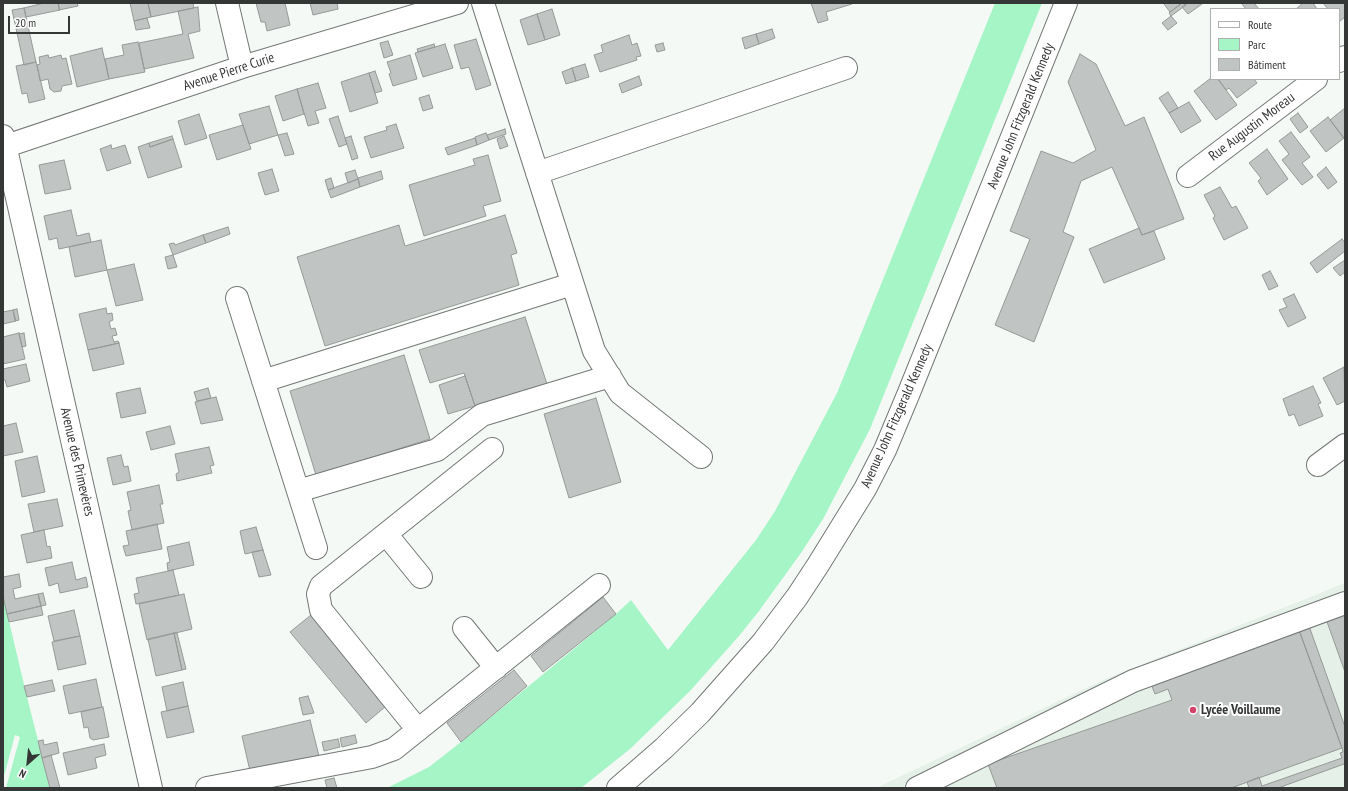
<!DOCTYPE html>
<meta charset="utf-8">
<style>
body{margin:0}
#map{position:relative;width:1348px;height:791px;overflow:hidden;background:#f5f9f6;font-family:"PT Sans Narrow",sans-serif}
canvas{display:block}
.frame{position:absolute;inset:0;border:4px solid #353736;pointer-events:none}
.legend{position:absolute;left:1210px;top:8px;width:130px;height:72px;box-sizing:border-box;background:#fff;border:1px solid #aeafaf;margin:0;padding:5px 7px;list-style:none;font-size:12px;color:#353736}
.legend li{display:flex;align-items:center;gap:8px;height:20px}
.legend b{width:20px;border:1px solid #aeafaf}
.north{position:absolute;left:8px;top:743px;width:40px;height:40px;-webkit-text-stroke:3px #fff;paint-order:stroke;rotate:207deg;font-size:11px;font-weight:700;line-height:16px;text-align:center;color:#353736}
.north::after{content:'';display:block;margin:auto;width:14px;height:18px;background:#353736;clip-path:polygon(50% 0,100% 100%,50% 72%,0 100%)}
.scale{position:absolute;left:8px;top:16px;width:62px;height:18px;box-sizing:border-box;border:2px solid #353736;border-top:0;padding-left:5px;font-size:12px;line-height:14px;white-space:nowrap;color:#353736;-webkit-text-stroke:3px #fff;paint-order:stroke}
</style>
<div id="map">
<canvas width="1348" height="791"></canvas>
<div class="frame"></div>
<ul class="legend">
<li><b style="height:5px;background:#fff"></b>Route</li>
<li><b style="height:11px;background:#a5f5c7"></b>Parc</li>
<li><b style="height:11px;background:#c0c4c2"></b>Bâtiment</li>
</ul>
<div class="north">N</div>
<div class="scale">20 m</div>
</div>
<script>
const context = document.querySelector('canvas').getContext('2d');
context.lineJoin = 'round';
function fill(path, color) { context.fillStyle = color; context.fill(path, 'evenodd'); }
const shape = rows => new Path2D(rows.map(r => 'M' + r).join(''));
function strokePath(path, color, width, dash) { context.strokeStyle = color; context.lineWidth = width; context.lineCap = dash ? 'butt' : 'round'; context.setLineDash(dash || []); context.stroke(path); }
function label(font, color, halo, rows, align = 'center') {
  context.font = font + ' "PT Sans Narrow",sans-serif'; context.lineWidth = 4; context.setLineDash([]); context.textBaseline = 'middle'; context.strokeStyle = halo; context.fillStyle = color; for (const [text, x, y, turn = 0] of rows) {
    context.save(); context.translate(x, y); context.rotate((+turn || 0) * Math.PI / 180); context.textAlign = isNaN(turn) ? turn : align; if (halo) context.strokeText(text, 0, 0); context.fillText(text, 0, 0); context.restore();
  }
}
const built = shape([
 [1345,583,1345,788,876,788,1101,681]
]);
const green = shape([
 [995,3,1042,3,870,429,823,519,801,553,759,611,739,636,690,691,630,749,581,788,387,788,429,767,461,742,616,614,631,600,668,650,756,540,775,511,837,393],
 [3,596,27,697,50,788,6,788,20,737,15,735,3,780]
]);
const building = shape([
 [44,3,58,3,60,10,26,17,24,8,44,3],
 [58,3,77,3,78,6,59,10,58,3],
 [130,3,148,3,151,17,134,21,130,3],
 [148,3,193,3,194,8,151,17,148,3],
 [256,3,285,3,290,25,267,31,265,22,261,22,256,3],
 [310,3,337,3,338,9,313,15,310,3],
 [811,3,852,3,852,4,826,12,828,20,818,23,811,3],
 [1165,3,1182,3,1170,12,1164,4,1165,3],
 [1182,3,1186,5,1171,16,1169,13,1182,3],
 [1188,3,1202,3,1202,4,1188,14,1182,7,1188,3],
 [1243,3,1254,3,1259,9,1246,9,1242,4,1243,3],
 [1303,3,1313,3,1317,9,1296,9,1303,3],
 [1323,3,1345,3,1345,17,1339,22,1339,9,1328,9,1323,3],
 [198,7,200,31,188,34,194,58,144,69,139,43,183,34,178,11,198,7],
 [24,8,36,62,24,65,12,10,24,8],
 [552,9,560,35,545,40,537,14,552,9],
 [537,14,545,40,528,45,520,20,537,14],
 [1171,16,1177,23,1168,30,1162,23,1171,16],
 [147,18,150,28,136,30,134,21,147,18],
 [772,29,775,38,759,44,756,34,772,29],
 [756,34,759,44,745,49,742,38,756,34],
 [629,35,632,45,637,43,641,56,636,57,637,60,600,72,594,55,603,52,601,45,629,35],
 [476,39,491,85,476,90,469,67,461,69,454,45,476,39],
 [388,41,393,55,384,58,380,43,388,41],
 [138,42,145,72,109,79,105,59,124,55,122,45,138,42],
 [663,43,665,50,657,52,655,45,663,43],
 [434,44,435,47,418,52,417,49,434,44],
 [445,44,453,68,423,77,415,53,445,44],
 [102,48,109,79,77,87,70,56,102,48],
 [1080,54,1096,64,1125,126,1144,117,1184,219,1142,235,1112,167,1081,181,1063,232,1074,237,1034,342,995,325,1030,239,1010,231,1041,151,1073,163,1096,150,1068,82,1080,54],
 [48,55,49,58,61,55,62,59,66,58,72,84,62,86,61,91,54,92,50,89,48,79,40,81,37,65,40,64,39,57,48,55],
 [410,55,417,79,393,86,389,74,391,73,387,62,410,55],
 [36,62,45,99,29,103,27,93,22,94,16,66,36,62],
 [585,64,589,77,576,81,572,68,585,64],
 [572,68,576,81,566,84,562,72,572,68],
 [375,71,382,91,375,93,369,73,375,71],
 [369,73,378,103,350,112,341,82,369,73],
 [639,76,642,85,622,93,619,84,639,76],
 [1211,78,1218,79,1237,105,1216,120,1194,91,1211,78],
 [1218,79,1254,79,1257,83,1237,98,1229,88,1226,90,1218,79],
 [318,83,326,108,315,111,319,123,308,126,297,89,318,83],
 [297,89,304,114,283,121,275,96,297,89],
 [1168,92,1178,108,1169,113,1159,98,1168,92],
 [429,95,433,108,423,111,419,98,429,95],
 [1189,102,1201,121,1181,133,1169,113,1189,102],
 [269,106,278,135,249,144,239,114,269,106],
 [1345,108,1345,140,1330,120,1345,108],
 [1298,113,1308,127,1300,133,1290,119,1298,113],
 [199,114,207,138,185,145,178,121,199,114],
 [338,116,347,144,339,147,329,119,338,116],
 [1328,117,1344,138,1326,152,1310,131,1328,117],
 [396,124,404,148,371,158,364,137,387,130,386,127,396,124],
 [243,125,251,149,217,160,209,135,243,125],
 [505,129,506,134,489,140,487,135,505,129],
 [1291,132,1310,157,1302,163,1313,177,1302,185,1282,160,1289,154,1279,141,1291,132],
 [287,133,294,154,285,156,278,135,287,133],
 [486,133,489,140,477,145,475,137,486,133],
 [172,136,173,139,150,147,149,143,172,136],
 [351,136,358,158,352,160,345,138,351,136],
 [504,136,508,146,500,149,497,139,504,136],
 [475,138,477,145,448,155,445,148,475,138],
 [173,139,182,167,148,178,138,147,149,143,150,147,173,139],
 [111,145,112,149,125,145,131,163,107,171,100,149,111,145],
 [1267,149,1288,179,1267,195,1258,181,1261,178,1249,163,1267,149],
 [488,155,501,201,483,206,486,216,424,236,409,185,475,165,473,159,488,155],
 [64,160,71,189,45,194,39,165,64,160],
 [1326,167,1337,182,1328,189,1317,175,1326,167],
 [272,169,279,191,265,195,258,173,272,169],
 [355,170,358,179,348,183,345,173,355,170],
 [381,171,383,179,360,187,358,178,381,171],
 [331,178,334,188,328,190,325,180,331,178],
 [358,179,360,187,331,198,328,190,358,179],
 [1220,187,1232,208,1236,206,1248,228,1224,240,1213,218,1215,216,1204,195,1220,187],
 [71,210,77,236,89,233,91,242,59,249,57,238,49,240,44,216,71,210],
 [505,215,517,253,511,255,519,285,325,346,297,257,399,225,405,246,505,215],
 [228,227,230,234,206,243,203,235,228,227],
 [1139,228,1142,235,1154,231,1165,259,1104,283,1089,249,1139,228],
 [203,235,206,243,173,255,169,244,174,243,175,245,203,235],
 [1342,239,1345,243,1345,251,1317,273,1310,263,1342,239],
 [101,240,107,270,75,277,69,247,101,240],
 [173,255,177,267,168,269,165,257,173,255],
 [1345,260,1345,272,1340,276,1333,268,1345,260],
 [134,264,143,300,116,306,107,270,134,264],
 [1270,271,1278,286,1269,290,1262,275,1270,271],
 [1294,294,1306,318,1288,327,1279,310,1287,307,1283,299,1294,294],
 [106,308,107,314,112,313,113,320,109,322,111,329,115,328,117,335,112,336,114,342,118,341,119,343,88,350,79,314,106,308],
 [17,309,19,320,15,321,13,310,17,309],
 [13,310,16,321,3,324,3,312,13,310],
 [525,317,547,384,475,406,464,373,430,383,419,350,525,317],
 [19,333,25,359,3,364,3,337,19,333],
 [24,333,26,346,22,347,19,334,24,333],
 [119,343,124,364,93,371,88,350,119,343],
 [404,355,430,439,316,475,290,391,404,355],
 [26,364,30,381,7,387,5,380,3,380,3,369,26,364],
 [1344,367,1345,401,1337,405,1323,378,1344,367],
 [465,376,475,406,448,414,439,385,465,376],
 [1313,386,1321,403,1318,404,1323,416,1299,426,1294,414,1289,416,1283,399,1313,386],
 [140,388,146,413,121,418,116,393,140,388],
 [208,388,211,398,197,401,194,392,208,388],
 [216,397,223,420,201,424,195,402,216,397],
 [596,398,621,482,569,498,544,414,596,398],
 [16,423,23,452,3,456,3,426,16,423],
 [170,426,175,444,151,450,146,432,170,426],
 [209,447,214,465,210,466,212,473,177,481,176,474,179,472,175,454,209,447],
 [121,455,124,467,128,466,131,481,113,485,107,458,121,455],
 [37,456,45,492,22,497,15,461,37,456],
 [159,485,163,504,160,504,164,523,132,530,128,511,131,510,127,492,159,485],
 [57,499,63,526,34,532,28,504,57,499],
 [157,524,162,549,126,556,123,546,129,545,126,531,157,524],
 [256,527,263,550,245,554,240,531,256,527],
 [44,530,47,547,50,546,52,558,27,563,21,535,44,530],
 [189,542,194,565,168,571,167,563,170,562,167,547,189,542],
 [263,550,271,575,259,577,252,552,263,550],
 [72,562,76,580,86,577,88,587,60,593,58,583,49,586,45,568,72,562],
 [173,570,179,595,136,604,134,594,139,593,136,578,173,570],
 [19,574,21,587,13,589,15,599,38,594,41,606,7,614,3,596,3,577,19,574],
 [43,593,46,605,41,606,38,594,43,593],
 [184,594,192,629,147,640,139,604,184,594],
 [603,597,616,614,543,672,531,656,603,597],
 [41,606,43,615,9,622,7,614,41,606],
 [74,610,80,636,54,641,48,616,74,610],
 [1345,612,1345,672,1326,619,1345,612],
 [311,615,385,707,366,723,290,632,311,615],
 [1309,626,1345,727,1345,767,1344,764,1278,788,1249,788,1247,782,1259,777,1262,786,1342,758,1340,753,1343,752,1342,748,1299,630,1309,626],
 [1299,630,1342,748,1231,788,997,788,988,764,1172,700,1168,689,1155,694,1151,684,1299,630],
 [174,633,177,633,186,669,182,670,174,633],
 [174,633,182,670,156,676,148,639,174,633],
 [80,636,86,664,58,670,52,642,80,636],
 [514,670,527,686,461,742,447,723,514,670],
 [96,679,102,707,69,714,63,686,96,679],
 [52,680,55,691,27,697,24,686,52,680],
 [183,682,188,706,167,711,162,687,183,682],
 [308,696,314,713,303,715,299,698,308,696],
 [188,706,194,732,167,738,161,712,188,706],
 [103,707,109,737,93,740,90,738,88,727,84,728,81,712,103,707],
 [310,720,319,756,250,771,242,736,310,720],
 [355,735,357,743,342,747,340,738,355,735],
 [338,739,340,747,324,751,322,742,338,739],
 [43,740,44,745,57,742,59,753,42,758,38,741,43,740],
 [104,744,106,755,95,758,97,768,68,775,63,753,104,744],
 [51,755,60,788,50,788,42,758,51,755],
 [334,778,337,788,327,788,325,780,334,778]
]);
const minor = shape([
 [227,3,242,67],
 [483,3,594,351,620,393,701,457],
 [1339,61,1345,57],
 [3,136,151,788],
 [3,147,242,67,457,3],
 [537,173,846,68],
 [1188,176,1316,79],
 [237,298,316,548],
 [263,381,572,284],
 [1318,465,1345,445],
 [298,491,437,450,482,415,610,376],
 [386,534,421,577],
 [464,628,496,668],
 [418,730,321,610,318,594,321,586,492,449],
 [207,788,372,757,394,749,599,585],
 [917,788,1133,681,1345,603]
]);
const major = shape([
 [618,788,664,748,700,713,763,642,797,597,818,565,865,489,885,450,908,395,1066,3]
]);
const markers = [
 [1193,710,4,"#d3446a"]
];
const streetNames = [
 ["Avenue Pierre Curie",229,72,-18],
 ["Avenue John Fitzgerald Kennedy",1021,116,-68],
 ["Rue Augustin Moreau",1252,127,-37],
 ["Avenue John Fitzgerald Kennedy",897,416,-66],
 ["Avenue des Primevères",77,462,77]
];
const poiNames = [
 ["Lycée Voillaume",1201,710]
];
fill(built, '#e4f0e8');
fill(green, '#a5f5c7');
fill(building, '#c0c4c2');
strokePath(building, '#969a97', 1);
strokePath(minor, '#747875', 24);
strokePath(major, '#747875', 24);
strokePath(minor, '#fff', 22);
strokePath(major, '#fff', 22);
for (const [x, y, r, color] of markers) { const dot = new Path2D(); dot.arc(x, y, r, 0, 2 * Math.PI); context.fillStyle = color; context.fill(dot); strokePath(dot, '#fff', 1.5); }
label('14px', '#353736', '#fff', streetNames);
label('bold 14px', '#353736', '#fff', poiNames, 'left');
</script>
